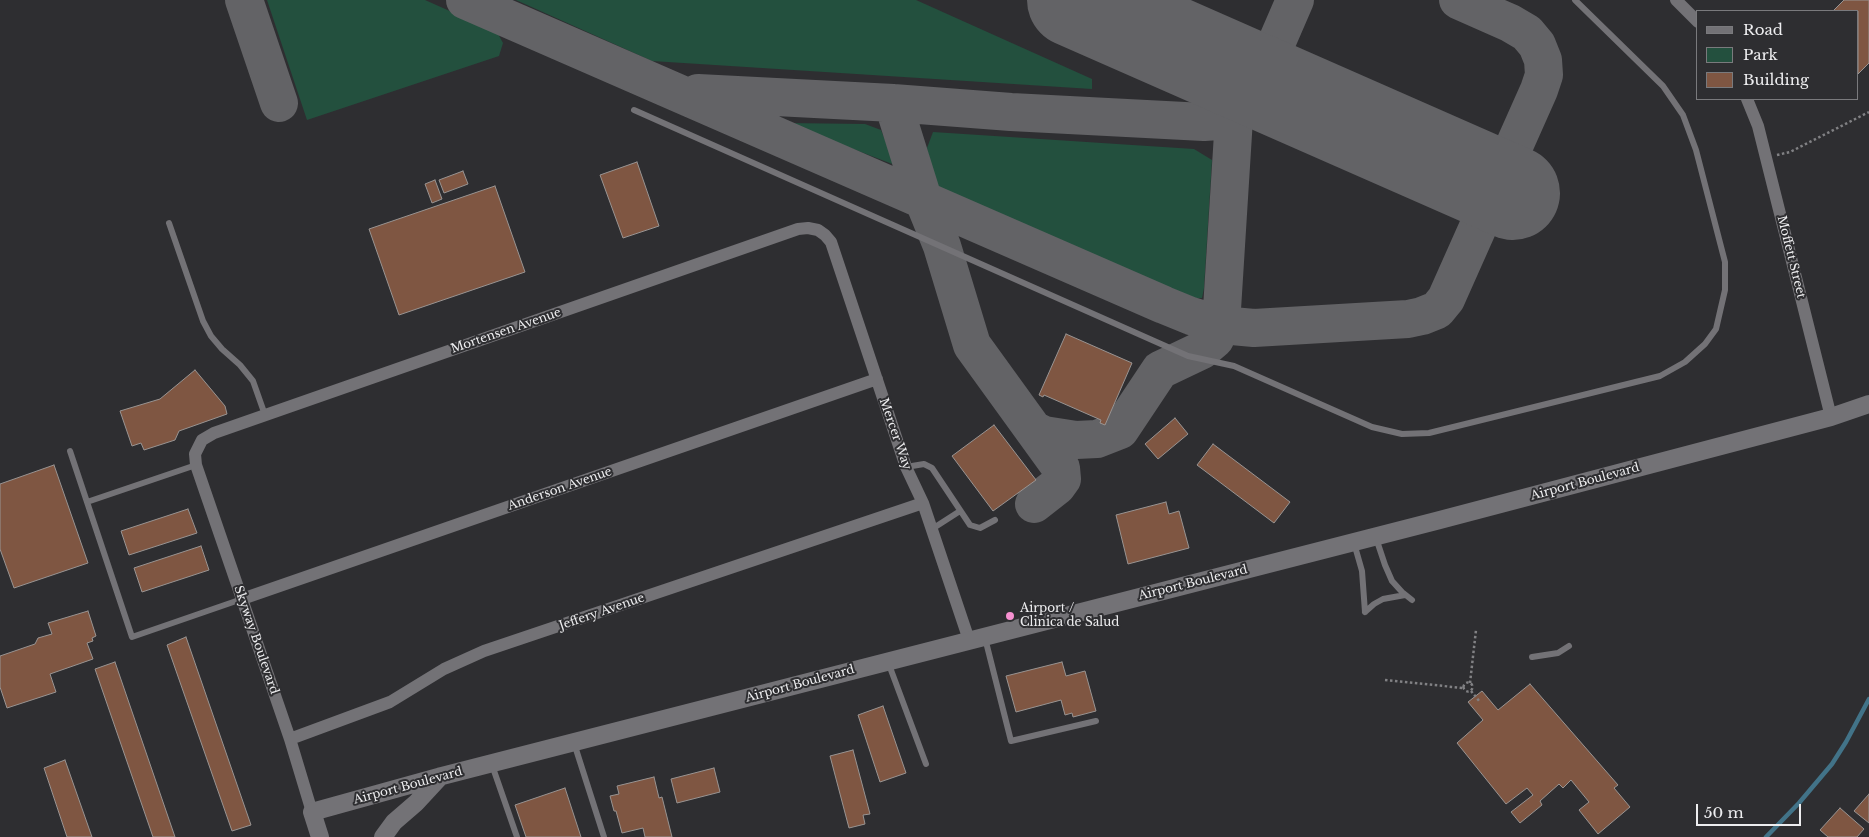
<!DOCTYPE html>
<style>
body{margin:0}
#map{position:relative;width:1869px;height:837px;overflow:hidden;background:#2e2e31;font-family:"Libre Baskerville",serif}
canvas{display:block}
.legend{position:absolute;left:1696px;top:10px;width:162px;height:90px;box-sizing:border-box;background:#2e2e31;border:1px solid #7a7a7d;margin:0;padding:6px 9px;list-style:none;font-size:15px;color:#ededef}
.legend li{display:flex;align-items:center;gap:10px;height:25px}
.legend b{width:25px;border:1px solid #7a7a7d}
.scale{position:absolute;left:1696px;top:804px;width:105px;height:22px;box-sizing:border-box;border:2px solid #ededef;border-top:0;padding-left:6px;font-size:15px;line-height:18px;white-space:nowrap;color:#ededef;-webkit-text-stroke:4px #2e2e31;paint-order:stroke}
</style>
<div id="map">
<canvas width="1869" height="837"></canvas>
<ul class="legend">
<li><b style="height:6px;background:#737276"></b>Road</li>
<li><b style="height:14px;background:#23503e"></b>Park</li>
<li><b style="height:14px;background:#7f5642"></b>Building</li>
</ul>
<div class="scale">50 m</div>
</div>
<script>
const context = document.querySelector('canvas').getContext('2d');
context.lineJoin = 'round';
function fill(path, color) { context.fillStyle = color; context.fill(path, 'evenodd'); }
const shape = rows => new Path2D(rows.map(r => 'M' + r).join(''));
function strokePath(path, color, width, dash) { context.strokeStyle = color; context.lineWidth = width; context.lineCap = dash ? 'butt' : 'round'; context.setLineDash(dash || []); context.stroke(path); }
function label(font, color, halo, rows, align = 'center') {
  context.font = font + ' "Libre Baskerville",serif'; context.lineWidth = 4; context.setLineDash([]); context.textBaseline = 'middle'; context.strokeStyle = halo; context.fillStyle = color; for (const [text, x, y, turn = 0] of rows) {
    context.save(); context.translate(x, y); context.rotate((+turn || 0) * Math.PI / 180); context.textAlign = isNaN(turn) ? turn : align; if (halo) context.strokeText(text, 0, 0); context.fillText(text, 0, 0); context.restore();
  }
}
const green = shape([
 [267,0,425,0,497,32,503,43,499,56,307,120],
 [516,0,916,0,1092,79,1092,89,652,61],
 [785,123,865,124,881,130,895,165],
 [933,132,1194,149,1212,160,1204,288,1202,298,1187,299,936,187,927,148]
]);
const stream = shape([
 [1766,837,1799,803,1832,764,1846,742,1869,699]
]);
const taxiway = shape([
 [244,0,279,103],
 [465,0,1164,305,1191,316,1221,325,1254,328,1408,319,1422,316,1437,310,1446,299,1539,90,1544,75,1543,60,1537,45,1527,33,1510,23,1458,0],
 [698,93,893,103,1011,112,1204,122,1219,121,1234,118,1242,112,1250,104,1295,0],
 [893,103,923,199,942,246,972,345,1061,468,1062,479,1057,486,1034,504],
 [1034,430,1044,435,1076,440,1097,439,1120,430,1160,370,1202,350,1215,339,1221,325,1234,118]
]);
const runway = shape([
 [1074,0,1513,193]
]);
const building = shape([
 [1844,0,1869,0,1869,63,1858,74,1858,11,1833,11,1844,0],
 [637,162,659,226,623,238,600,175,637,162],
 [463,171,468,184,444,193,439,180,463,171],
 [435,180,442,199,432,203,425,184,435,180],
 [495,186,525,272,399,315,369,229,495,186],
 [1066,334,1132,363,1105,425,1100,423,1101,420,1044,395,1043,397,1039,395,1066,334],
 [195,370,225,406,227,414,179,431,175,440,144,450,141,443,132,446,120,411,160,399,195,370],
 [1175,418,1188,434,1158,459,1145,444,1175,418],
 [994,425,1036,480,993,511,952,456,994,425],
 [1213,444,1290,502,1274,523,1197,465,1213,444],
 [54,465,88,563,14,588,0,549,0,484,54,465],
 [1166,502,1169,514,1179,511,1189,548,1128,564,1116,515,1166,502],
 [188,509,197,533,129,555,121,531,188,509],
 [201,546,209,570,142,592,134,568,201,546],
 [88,611,96,636,92,638,93,641,87,643,93,659,50,674,56,692,7,708,0,687,0,656,35,644,38,638,52,634,48,623,88,611],
 [186,637,251,825,232,831,167,645,186,637],
 [115,662,175,837,153,837,95,669,115,662],
 [1062,662,1066,676,1085,671,1096,711,1073,717,1072,713,1065,715,1061,700,1016,712,1006,676,1062,662],
 [1530,684,1618,785,1614,788,1630,807,1598,834,1579,810,1589,802,1571,780,1563,788,1559,784,1540,801,1542,805,1520,823,1511,812,1533,795,1527,788,1506,804,1457,743,1483,720,1468,702,1482,691,1498,710,1530,684],
 [883,706,906,773,880,782,858,715,883,706],
 [853,750,870,814,863,815,865,824,849,828,830,756,853,750],
 [65,760,92,837,67,837,44,768,65,760],
 [714,768,720,792,677,803,671,779,714,768],
 [654,777,659,798,662,797,672,837,645,837,643,828,622,833,616,811,614,811,610,796,619,794,617,786,654,777],
 [565,788,581,837,526,837,515,805,565,788],
 [1869,794,1869,823,1854,811,1869,794],
 [1840,808,1864,829,1857,837,1828,837,1820,830,1840,808]
]);
const path = shape([
 [1777,155,1790,152,1869,112],
 [1385,680,1463,688],
 '1463.5 687a4.5 4.5 0 1 1 9 0a4.5 4.5 0 1 1-9 0Z',
 [1470,683,1476,630],
 [1471,691,1480,702]
]);
const service = shape([
 [634,110,1188,356,1234,366,1372,427,1402,434,1429,433,1660,376,1685,362,1705,344,1716,329,1725,290,1725,262,1696,150,1683,115,1663,86,1575,0],
 [169,223,203,321,211,336,222,349,240,365,253,381,265,415],
 [70,451,132,637,242,599],
 [906,467,924,464,932,468,970,525,980,528,995,520],
 [87,502,196,465],
 [932,529,960,511],
 [1376,538,1385,565,1392,581,1402,592,1412,600],
 [1354,543,1362,571,1365,612],
 [1365,612,1374,604,1383,599,1405,595],
 [985,638,1011,741,1096,721],
 [1532,657,1558,653,1569,646],
 [888,662,926,764],
 [574,743,604,837],
 [492,765,517,837]
]);
const minor = shape([
 [1676,0,1698,22],
 [1747,99,1758,126,1831,417],
 [242,599,877,379],
 [290,739,390,702,444,669,484,651,923,503],
 [312,812,290,739,196,465,195,454,202,440,214,433,798,229,808,228,818,230,825,235,831,242,906,467,923,503,969,640]
]);
const secondary = shape([
 [320,837,312,812,442,776,1436,521,1831,417,1869,404],
 [383,837,394,822,416,803,441,776]
]);
const markers = [
 [1010,616,5,"#f690d0"]
];
const streetNames = [
 ["Moffett Street",1791,257,76],
 ["Mortensen Avenue",506,331,-19],
 ["Mercer Way",895,434,71],
 ["Airport Boulevard",1585,482,-15],
 ["Anderson Avenue",560,489,-19],
 ["Airport Boulevard",1193,583,-14],
 ["Jeffery Avenue",602,612,-19],
 ["Skyway Boulevard",256,640,71],
 ["Airport Boulevard",800,684,-15],
 ["Airport Boulevard",408,786,-15]
];
const poiNames = [
 ["Airport /",1020,609],
 ["Clinica de Salud",1020,623]
];
fill(green, '#23503e');
strokePath(stream, '#427388', 4.5);
strokePath(taxiway, '#636366', 38);
strokePath(runway, '#636366', 94);
fill(building, '#7f5642');
strokePath(building, '#999492', 1);
strokePath(path, '#818184', 2.5, [2.5, 2.5]);
strokePath(service, '#737276', 6);
strokePath(minor, '#737276', 12);
strokePath(secondary, '#737276', 18);
for (const [x, y, r, color] of markers) { const dot = new Path2D(); dot.arc(x, y, r, 0, 2 * Math.PI); context.fillStyle = color; context.fill(dot); strokePath(dot, '#2e2e31', 2); }
label('12px', '#ededef', '#2e2e31', streetNames);
label('12px', '#ededef', '#2e2e31', poiNames, 'left');
</script>
